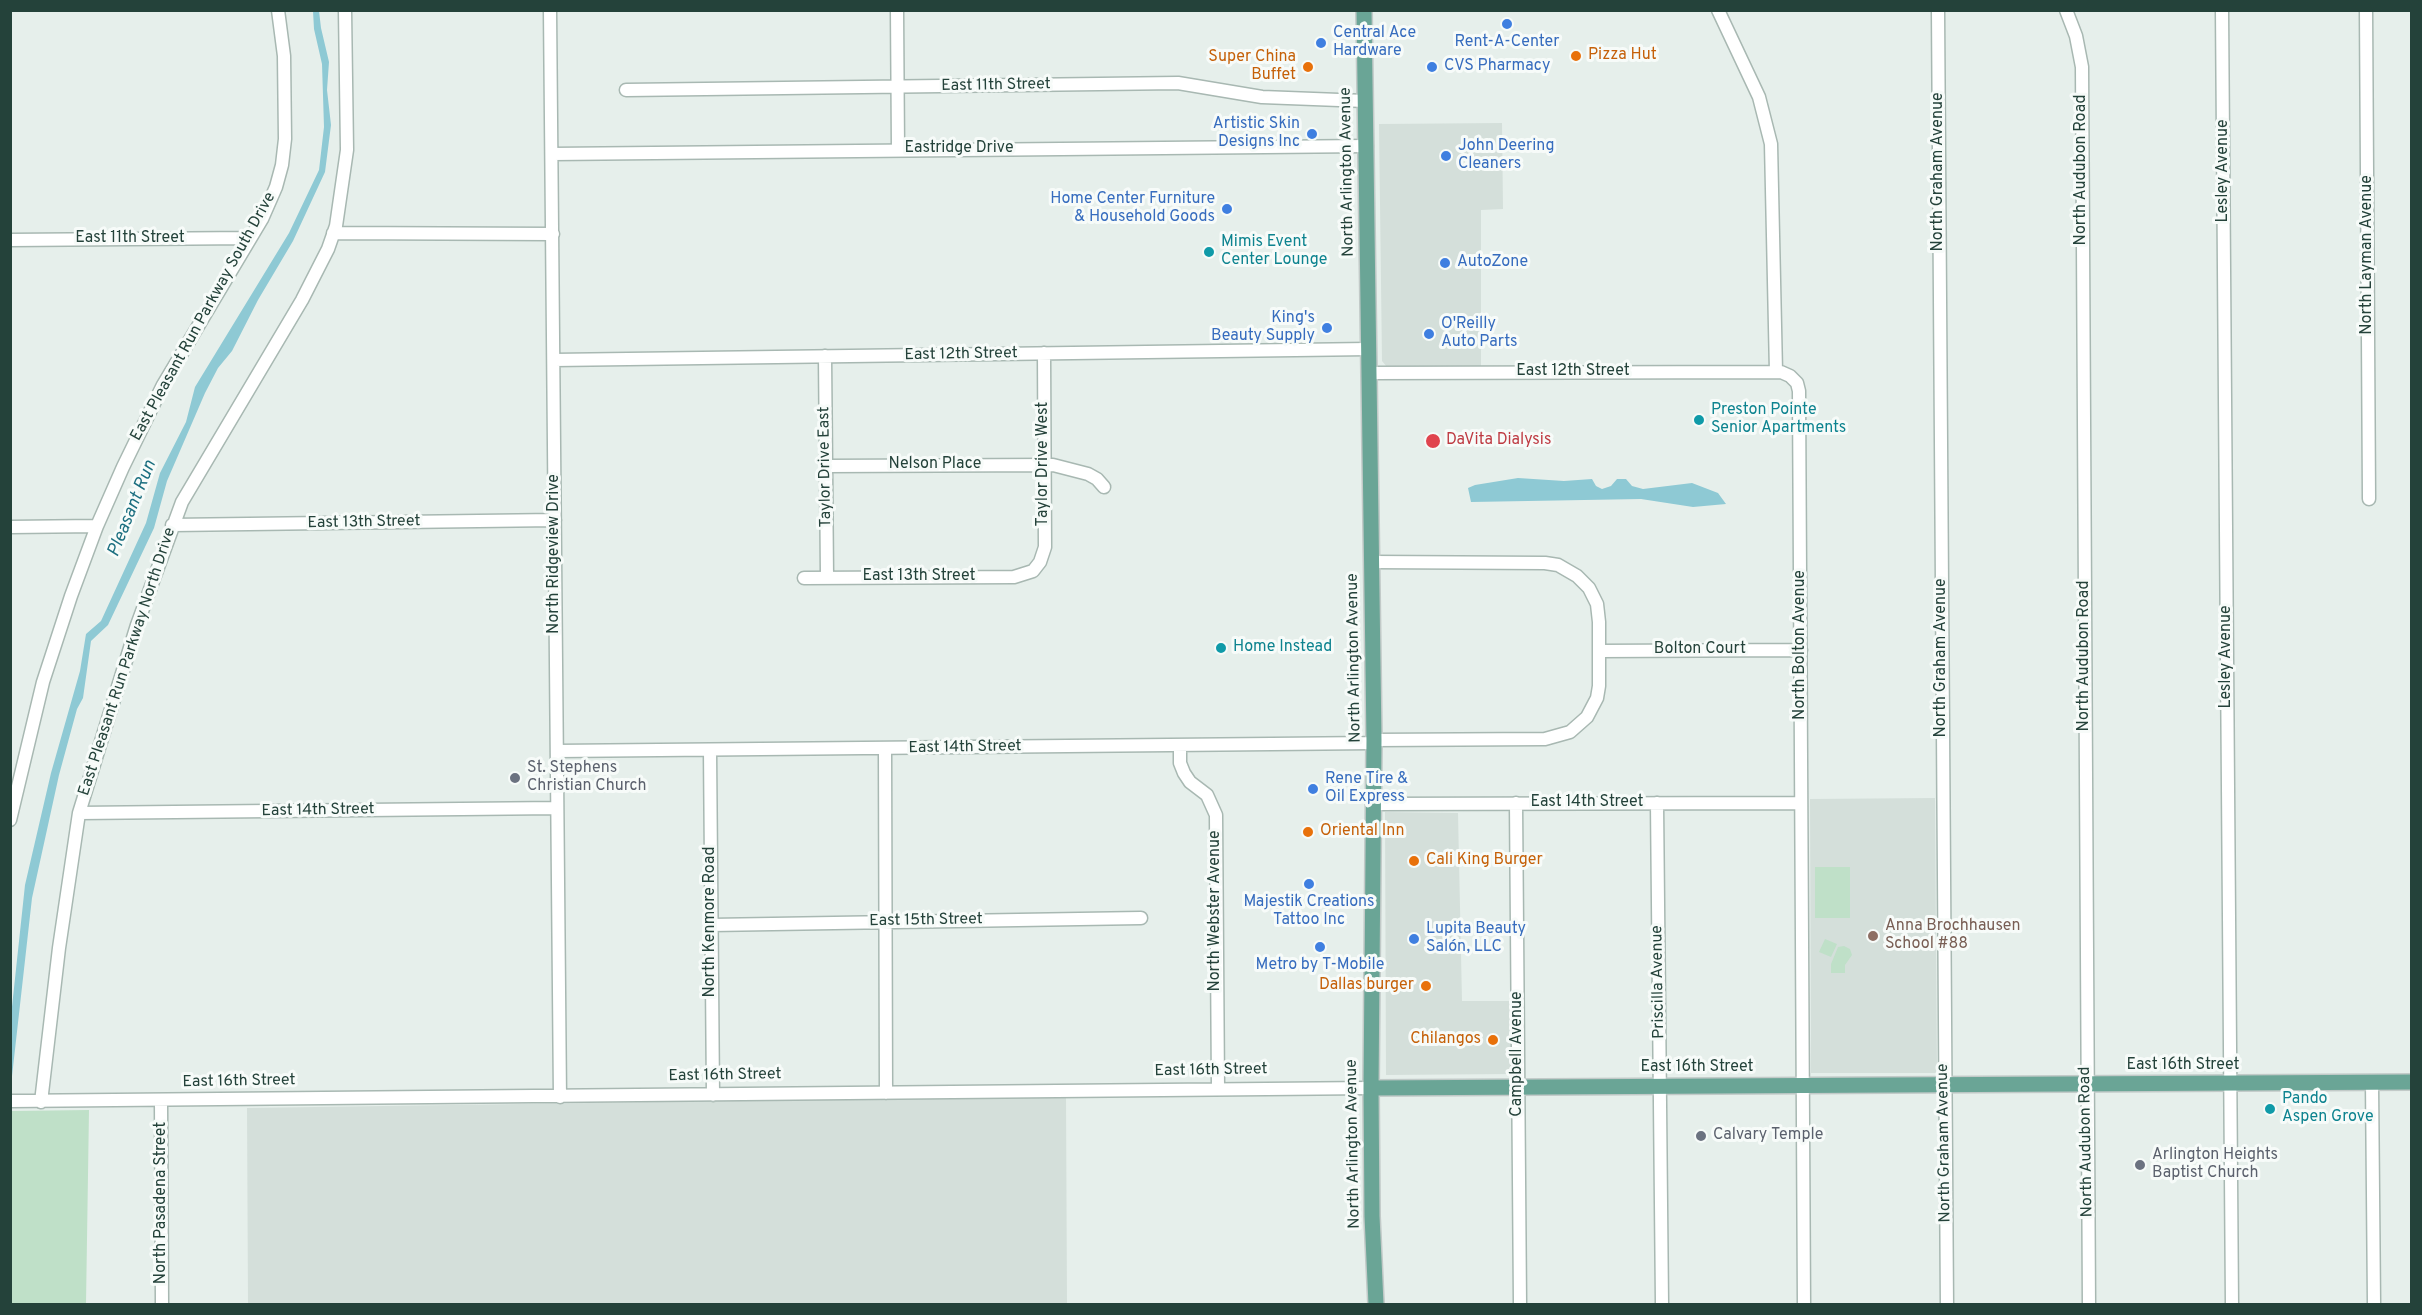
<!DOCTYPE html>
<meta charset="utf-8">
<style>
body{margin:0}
#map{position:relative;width:2422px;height:1315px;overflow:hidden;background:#e6efeb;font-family:Overpass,sans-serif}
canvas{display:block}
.frame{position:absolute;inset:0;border:12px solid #24423a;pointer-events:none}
</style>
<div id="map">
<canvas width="2422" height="1315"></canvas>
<div class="frame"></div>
</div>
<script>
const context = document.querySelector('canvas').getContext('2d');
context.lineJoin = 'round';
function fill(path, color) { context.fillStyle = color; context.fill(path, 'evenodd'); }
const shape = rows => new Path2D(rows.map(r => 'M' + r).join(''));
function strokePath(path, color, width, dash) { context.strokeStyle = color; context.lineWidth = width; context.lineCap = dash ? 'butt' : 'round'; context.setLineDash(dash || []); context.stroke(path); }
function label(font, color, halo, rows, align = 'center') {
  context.font = font + ' Overpass,sans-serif'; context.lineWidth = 6; context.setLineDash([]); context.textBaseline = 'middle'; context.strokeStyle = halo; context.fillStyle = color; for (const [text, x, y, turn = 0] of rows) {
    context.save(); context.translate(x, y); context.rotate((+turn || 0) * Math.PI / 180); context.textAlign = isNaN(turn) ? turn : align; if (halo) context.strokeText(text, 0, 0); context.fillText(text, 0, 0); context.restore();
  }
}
const built = shape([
 [1502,123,1503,209,1481,210,1481,366,1387,367,1382,361,1379,124],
 [1935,798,1937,1073,1811,1073,1810,799],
 [1385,812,1458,813,1462,1001,1511,1001,1511,1074,1386,1075],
 [1066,1096,1067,1304,248,1304,247,1108]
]);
const green = shape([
 [1815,867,1850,867,1850,918,1815,918],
 [1825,939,1837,944,1831,957,1819,952],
 [1844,946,1850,949,1852,955,1845,965,1845,973,1831,973,1831,964,1838,947],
 [89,1110,86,1304,11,1304,11,1111]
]);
const water = shape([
 [313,11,319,11,321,28,329,62,327,90,331,125,325,172,293,241,258,300,232,351,218,368,205,393,167,481,154,528,108,625,91,641,83,698,77,709,59,775,32,898,11,1085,11,1016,25,885,51,773,80,671,86,634,101,621,146,523,160,473,186,422,195,387,289,233,319,170,324,127,322,64,314,29],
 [1518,478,1564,481,1592,479,1596,486,1602,489,1611,486,1617,479,1626,479,1632,486,1643,489,1692,483,1718,493,1726,504,1693,507,1641,499,1471,502,1468,488,1475,485]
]);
const minor = shape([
 [550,10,560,1097],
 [897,10,898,149],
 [1718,10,1759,97,1771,144,1776,372],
 [1938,10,1947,1304],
 [2066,10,2076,36,2082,67,2089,1304],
 [2222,10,2232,1304],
 [2366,10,2369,499],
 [626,90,1178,83,1262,97,1365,101],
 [552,154,1367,146],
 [333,233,553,234],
 [10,240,250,238],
 [825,356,827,577],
 [554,360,1369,349],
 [1369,373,1781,372,1790,376,1797,383,1799,391,1804,1304],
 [826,466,1053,465,1088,474,1097,479,1104,487],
 [172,525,555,520],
 [10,527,97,526],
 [1372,562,1545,563,1558,565,1577,576,1589,588,1597,604,1599,622,1599,686,1597,698,1587,717,1570,732,1545,739,1374,740],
 [804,578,1014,577,1033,571,1040,562,1045,547,1044,353],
 [1599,651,1801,650],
 [1180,745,1180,763,1184,773,1190,782,1207,795,1216,815,1218,1089],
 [885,748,886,1093],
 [710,750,713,1095],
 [557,751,1374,743],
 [1516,803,1520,1304],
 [1657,803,1662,1304],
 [1374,804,1801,803],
 [79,813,557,808],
 [10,820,43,682,71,596,97,526,123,467,163,385,262,219,276,187,282,165,285,139,284,56,278,10],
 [711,925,1141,918],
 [2372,1083,2374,1304],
 [10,1101,1371,1088],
 [161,1101,162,1304],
 [41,1102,59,948,79,813,137,625,182,502,302,300,328,249,336,226,347,150,345,10]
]);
const major = shape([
 [1364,10,1374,740,1371,1088,1372,1216,1376,1304],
 [1371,1088,2412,1082]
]);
const markers = [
 [1507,24,6,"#3f7fe0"],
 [1321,43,6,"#3f7fe0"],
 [1576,56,6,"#e8710a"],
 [1308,67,6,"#e8710a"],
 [1432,67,6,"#3f7fe0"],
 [1312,134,6,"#3f7fe0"],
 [1446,156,6,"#3f7fe0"],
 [1227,209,6,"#3f7fe0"],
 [1209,252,6,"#0f9aa8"],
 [1445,263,6,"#3f7fe0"],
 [1327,328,6,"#3f7fe0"],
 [1429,334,6,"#3f7fe0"],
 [1699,420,6,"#0f9aa8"],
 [1433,441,8,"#e0444e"],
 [1221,648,6,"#0f9aa8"],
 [515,778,6,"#6b7280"],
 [1313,789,6,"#3f7fe0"],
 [1308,832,6,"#e8710a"],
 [1414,861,6,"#e8710a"],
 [1309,884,6,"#3f7fe0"],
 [1873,936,6,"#8d6e63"],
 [1414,939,6,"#3f7fe0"],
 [1320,947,6,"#3f7fe0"],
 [1426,986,6,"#e8710a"],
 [1493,1040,6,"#e8710a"],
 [2270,1109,6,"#0f9aa8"],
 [1701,1136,6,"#6b7280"],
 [2140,1165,6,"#6b7280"]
];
const shopNames = [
 ["Central Ace",1333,34],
 ["Hardware",1333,52],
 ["Rent-A-Center",1507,43,"center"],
 ["CVS Pharmacy",1444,67],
 ["Artistic Skin",1300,125,"right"],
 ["Designs Inc",1300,143,"right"],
 ["John Deering",1458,147],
 ["Cleaners",1458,165],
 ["Home Center Furniture",1215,200,"right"],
 ["& Household Goods",1215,218,"right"],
 ["AutoZone",1457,263],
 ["King's",1315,319,"right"],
 ["Beauty Supply",1315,337,"right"],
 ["O'Reilly",1441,325],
 ["Auto Parts",1441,343],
 ["Rene Tire &",1325,780],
 ["Oil Express",1325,798],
 ["Majestik Creations",1309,903,"center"],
 ["Tattoo Inc",1309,921,"center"],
 ["Lupita Beauty",1426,930],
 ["Salón, LLC",1426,948],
 ["Metro by T-Mobile",1320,966,"center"]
];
const foodNames = [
 ["Pizza Hut",1588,56],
 ["Super China",1296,58,"right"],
 ["Buffet",1296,76,"right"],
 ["Oriental Inn",1320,832],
 ["Cali King Burger",1426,861],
 ["Dallas burger",1414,986,"right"],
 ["Chilangos",1481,1040,"right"]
];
const streetNames = [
 ["East 11th Street",996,86,-1],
 ["Eastridge Drive",959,149],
 ["North Audubon Road",2082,170,-90],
 ["Lesley Avenue",2224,171,-90],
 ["North Arlington Avenue",1348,172,-91],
 ["North Graham Avenue",1939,172,-90],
 ["East 11th Street",130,239],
 ["North Layman Avenue",2368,255,-90],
 ["East Pleasant Run Parkway South Drive",204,317,-61],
 ["East 12th Street",961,355,-1],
 ["East 12th Street",1573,372],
 ["Taylor Drive West",1044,464,-90],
 ["Nelson Place",935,465],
 ["Taylor Drive East",826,467,-91],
 ["East 13th Street",364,523,-1],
 ["North Ridgeview Drive",555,554,-90],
 ["East 13th Street",919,577],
 ["North Bolton Avenue",1801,645,-90],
 ["Bolton Court",1700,650],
 ["North Audubon Road",2085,656,-90],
 ["Lesley Avenue",2227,657,-90],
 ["North Arlington Avenue",1355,658,-91],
 ["North Graham Avenue",1942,658,-90],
 ["East Pleasant Run Parkway North Drive",128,662,-72],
 ["East 14th Street",965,748,-1],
 ["East 14th Street",1587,803],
 ["East 14th Street",318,811,-1],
 ["North Webster Avenue",1216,911,-90],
 ["East 15th Street",926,921,-1],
 ["North Kenmore Road",711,922,-90],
 ["Priscilla Avenue",1659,982,-91],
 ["Campbell Avenue",1518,1054,-90],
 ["East 16th Street",2183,1066],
 ["East 16th Street",1697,1068],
 ["East 16th Street",1211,1071,-1],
 ["East 16th Street",725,1076,-1],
 ["East 16th Street",239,1082,-1],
 ["North Audubon Road",2087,1142,-91],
 ["North Graham Avenue",1945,1143,-91],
 ["North Arlington Avenue",1354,1144,-91],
 ["North Pasadena Street",162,1203,-90]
];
const cultureNames = [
 ["Mimis Event",1221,243],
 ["Center Lounge",1221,261],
 ["Preston Pointe",1711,411],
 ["Senior Apartments",1711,429],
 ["Home Instead",1233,648],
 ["Pando",2282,1100],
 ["Aspen Grove",2282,1118]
];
const healthNames = [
 ["DaVita Dialysis",1446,441]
];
const worshipNames = [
 ["St. Stephens",527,769],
 ["Christian Church",527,787],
 ["Calvary Temple",1713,1136],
 ["Arlington Heights",2152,1156],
 ["Baptist Church",2152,1174]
];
const educationNames = [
 ["Anna Brochhausen",1885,927],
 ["School #88",1885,945]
];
const waterNames = [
 ["Pleasant Run",133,509,-68]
];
fill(built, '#d4dfda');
fill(green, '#bfe0c8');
fill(water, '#8ec9d4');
strokePath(minor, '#a8b8b2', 15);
strokePath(major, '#c2cac8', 18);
strokePath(minor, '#fff', 12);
strokePath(major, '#6aa596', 15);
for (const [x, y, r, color] of markers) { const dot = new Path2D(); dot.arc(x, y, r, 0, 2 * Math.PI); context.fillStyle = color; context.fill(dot); strokePath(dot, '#f7fbf9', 2); }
label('16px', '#366cbe', '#f7fbf9', shopNames, 'left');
label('16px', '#c56008', '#f7fbf9', foodNames, 'left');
label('16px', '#24423a', '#f7fbf9', streetNames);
label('16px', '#0d838f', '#f7fbf9', cultureNames, 'left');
label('16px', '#be3a42', '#f7fbf9', healthNames, 'left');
label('16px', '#5b616d', '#f7fbf9', worshipNames, 'left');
label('16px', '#785e54', '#f7fbf9', educationNames, 'left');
label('italic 18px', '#1c6f80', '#f7fbf9', waterNames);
</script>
